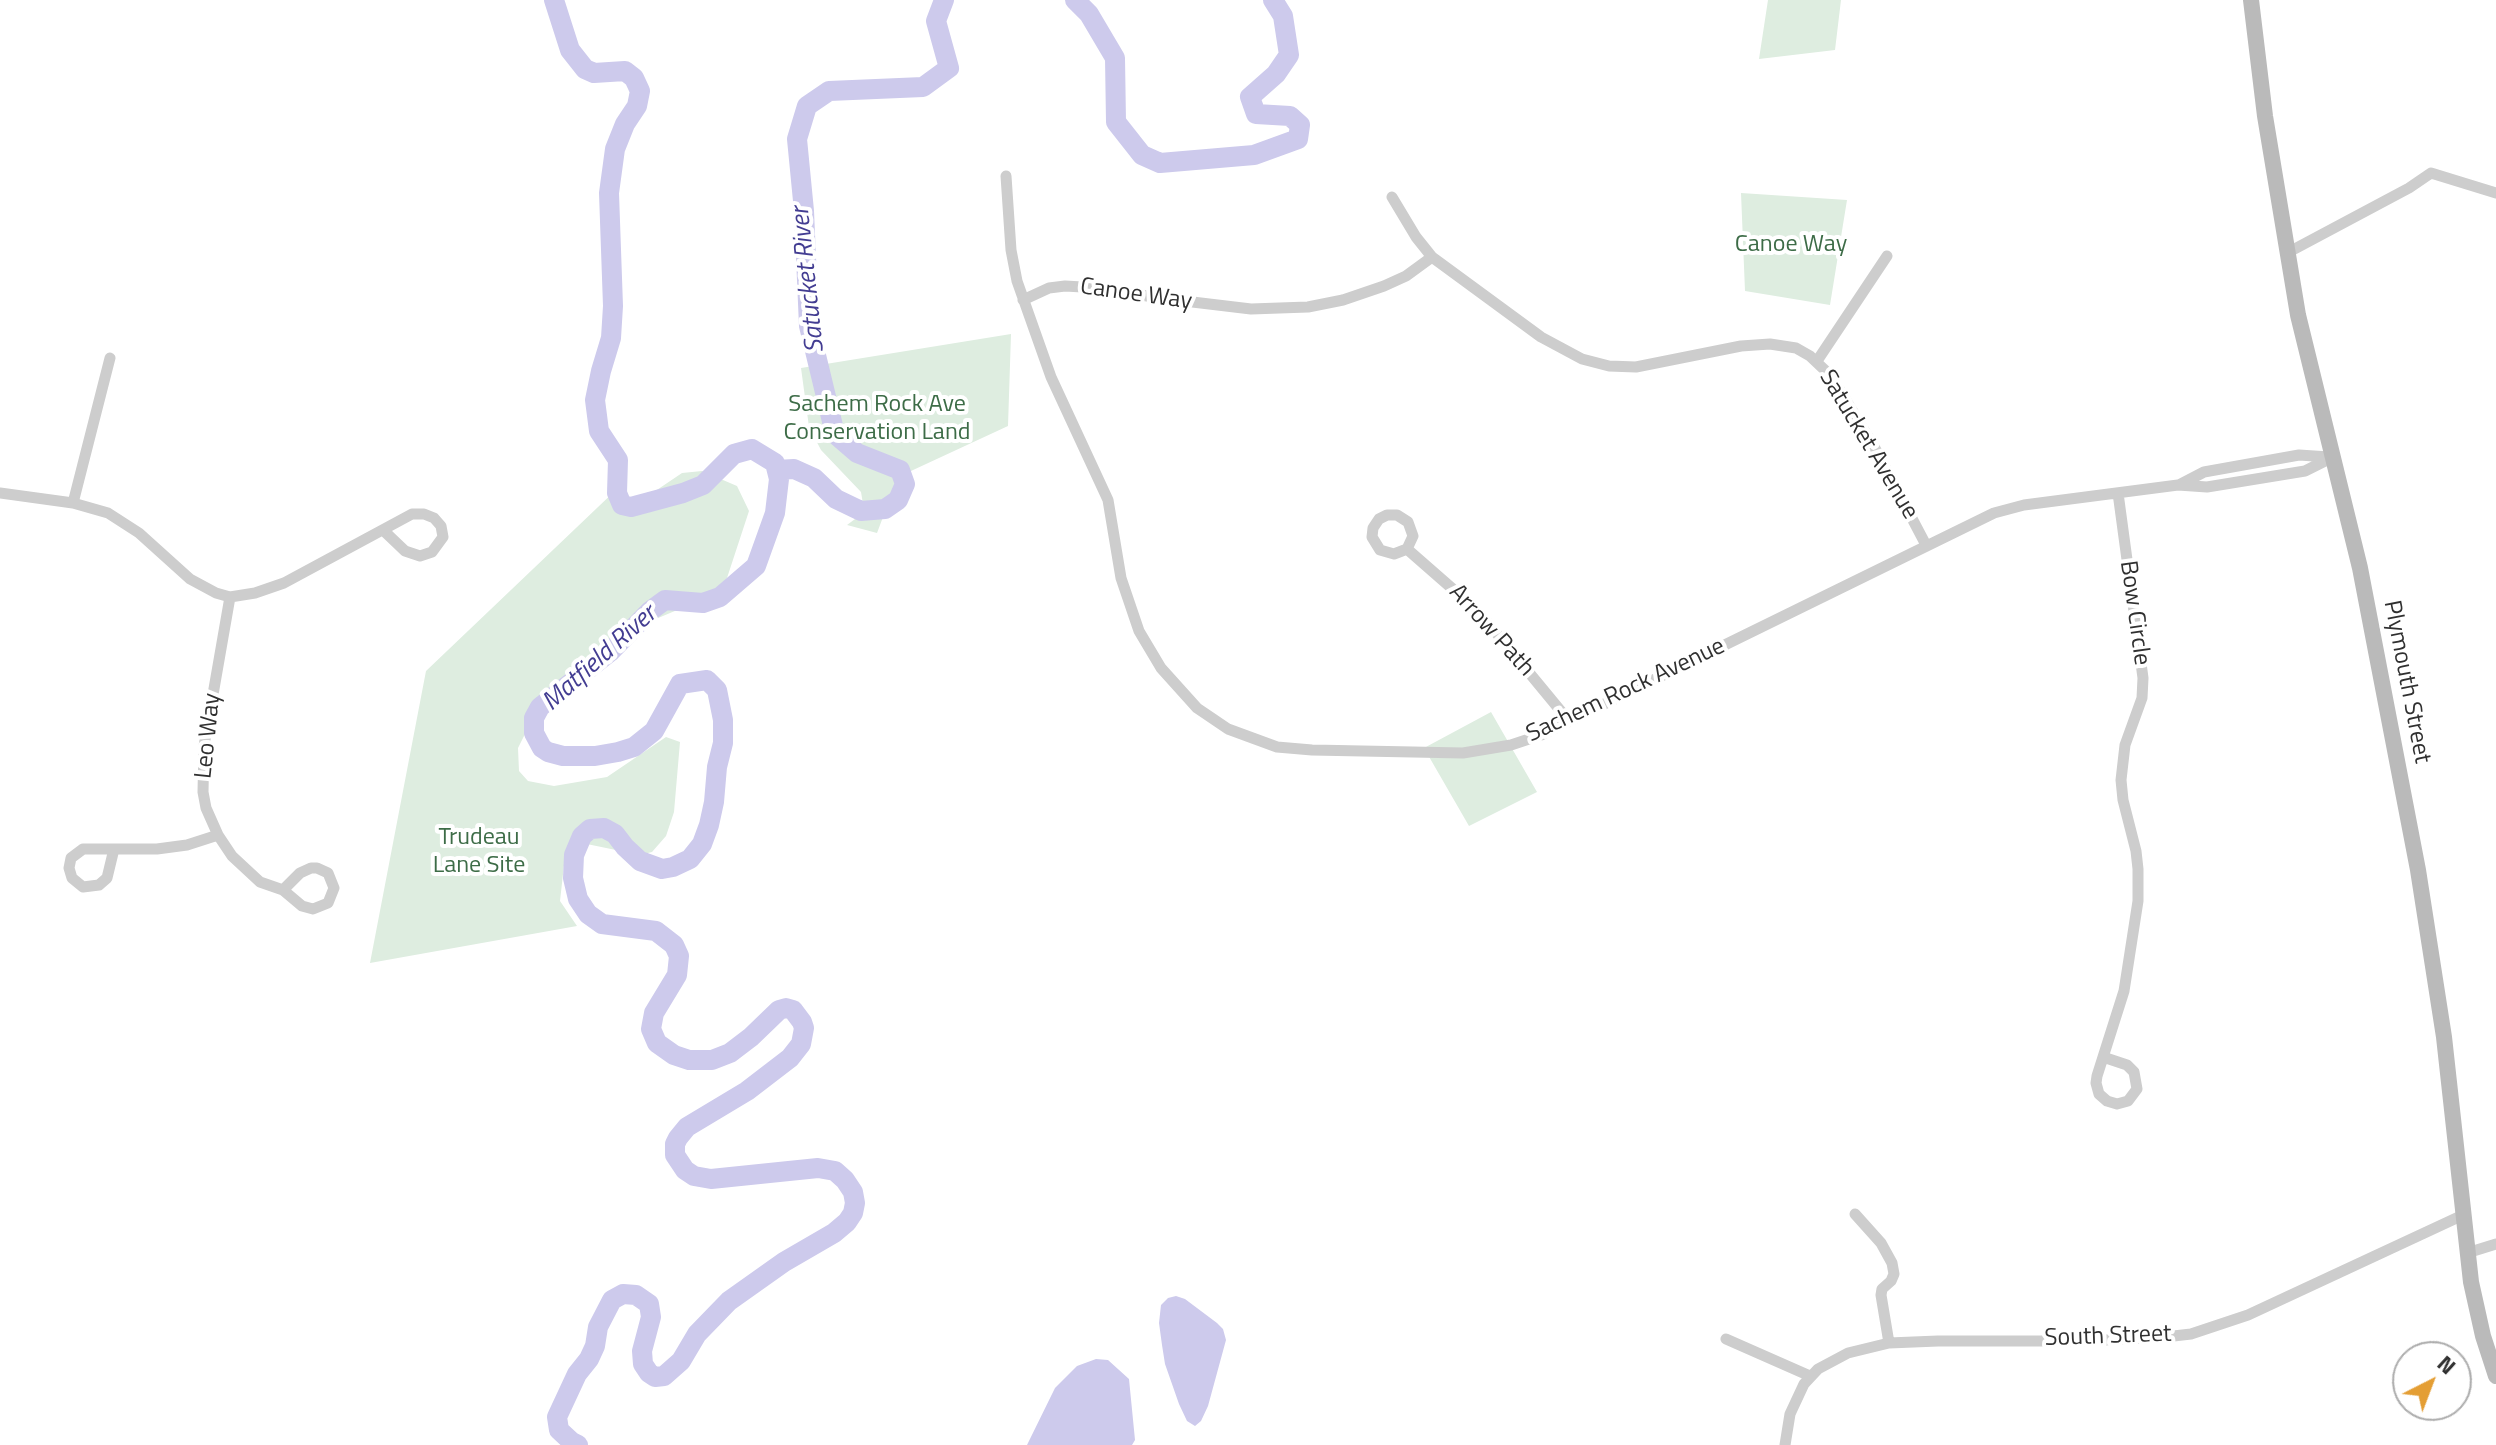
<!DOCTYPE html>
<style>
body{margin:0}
#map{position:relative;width:2496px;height:1445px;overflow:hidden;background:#fff;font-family:"Titillium Web",sans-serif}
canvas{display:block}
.north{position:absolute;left:2392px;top:1341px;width:80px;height:80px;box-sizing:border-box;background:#fff;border:2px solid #acacac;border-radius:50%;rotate:42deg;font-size:22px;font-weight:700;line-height:32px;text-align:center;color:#303030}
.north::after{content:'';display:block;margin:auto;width:28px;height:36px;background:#e49e34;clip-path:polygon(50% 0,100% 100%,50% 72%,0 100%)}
</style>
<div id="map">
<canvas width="2496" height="1445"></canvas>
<div class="north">N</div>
</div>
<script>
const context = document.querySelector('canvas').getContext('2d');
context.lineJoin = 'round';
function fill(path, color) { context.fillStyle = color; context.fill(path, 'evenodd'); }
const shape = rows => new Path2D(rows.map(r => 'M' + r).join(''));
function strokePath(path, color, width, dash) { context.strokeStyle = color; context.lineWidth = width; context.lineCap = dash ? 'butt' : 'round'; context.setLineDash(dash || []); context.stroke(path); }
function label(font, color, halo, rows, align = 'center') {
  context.font = font + ' "Titillium Web",sans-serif'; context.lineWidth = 8; context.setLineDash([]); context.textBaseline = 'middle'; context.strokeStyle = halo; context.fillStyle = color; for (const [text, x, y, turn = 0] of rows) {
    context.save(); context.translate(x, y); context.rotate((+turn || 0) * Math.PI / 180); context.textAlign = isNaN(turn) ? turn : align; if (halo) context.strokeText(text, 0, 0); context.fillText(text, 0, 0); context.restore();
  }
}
const green = shape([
 [1768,0,1841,0,1835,50,1759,59],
 [1741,193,1847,200,1830,305,1745,291],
 [1011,334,1008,426,898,477,877,533,847,525,855,519,863,504,861,492,821,450,809,427,801,368],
 [702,471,737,486,749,511,727,578,713,595,651,621,592,654,534,716,518,748,519,771,528,781,554,786,607,777,666,737,680,742,674,812,666,836,652,852,640,855,582,843,565,856,560,901,577,926,370,963,426,671,619,487,626,499,639,502,682,473],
 [1491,712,1537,792,1469,826,1424,748]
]);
const water = shape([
 [1176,1296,1185,1299,1217,1323,1223,1329,1226,1340,1208,1406,1201,1421,1195,1426,1187,1421,1179,1404,1165,1364,1162,1345,1159,1323,1161,1305,1168,1298],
 [1096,1359,1108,1360,1129,1379,1135,1440,1132,1445,1027,1445,1055,1388,1077,1366]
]);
const river = shape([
 [554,0,570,50,585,69,594,73,625,71,634,78,640,91,637,106,625,124,615,149,609,193,613,306,611,338,601,371,595,400,599,431,618,460,617,493,622,505,631,507,683,493,703,485,734,454,752,449,775,463,779,479,775,513,756,566,720,597,703,603,665,600,650,611,610,652,540,707,534,718,534,733,542,748,548,752,563,756,595,756,618,752,634,747,654,731,680,684,707,680,717,690,723,720,723,743,717,767,714,802,709,825,702,844,690,859,673,867,662,869,640,861,625,847,615,834,604,828,590,829,582,836,574,855,573,878,578,899,588,914,602,924,656,931,674,945,679,956,677,975,654,1013,651,1029,657,1043,674,1055,689,1060,712,1060,730,1053,751,1037,779,1010,786,1008,793,1010,802,1022,804,1028,801,1044,790,1058,747,1091,687,1127,678,1138,675,1144,675,1155,685,1170,694,1176,711,1179,818,1168,835,1171,845,1180,853,1192,855,1203,853,1213,847,1222,834,1233,784,1262,729,1301,697,1334,681,1361,664,1376,655,1377,649,1373,643,1364,642,1351,651,1317,649,1304,636,1295,623,1294,612,1300,598,1327,595,1346,589,1359,577,1374,557,1417,559,1430,572,1442,578,1445],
 [1075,0,1089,14,1115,58,1116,122,1142,155,1160,163,1254,155,1298,139,1300,125,1290,116,1256,114,1250,97,1276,74,1289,55,1283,16,1273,0],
 [777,470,794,469,814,478,836,499,861,511,885,509,898,500,905,484,900,470,857,453,835,434,809,326,804,211,797,139,807,106,829,91,923,87,949,68,936,21,944,0]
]);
const street = shape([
 [1006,176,1011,250,1017,281,1051,377,1108,500,1121,578,1139,631,1161,668,1197,708,1228,729,1277,747,1312,750,1463,753,1511,745,1541,735,1994,513,2024,505,2178,485,2207,487,2305,471,2333,457],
 [1392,197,1416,237,1432,257,1541,337,1582,359,1609,366,1636,367,1741,346,1770,344,1796,348,1810,356,1830,375,1841,392,1876,450,1926,545],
 [2287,253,2409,188,2431,173,2496,193],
 [1023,300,1049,288,1065,286,1100,288,1159,298,1251,309,1308,307,1343,300,1384,286,1406,276,1432,257],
 [1817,361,1887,256],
 [2179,485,2204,472,2299,455,2329,457],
 [0,493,73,503,108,513,139,533,190,579,216,593,230,597,255,593,284,583,412,514,424,514,434,518,441,526,443,537,432,552,420,556,405,551,383,530],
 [73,503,110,358],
 [1407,549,1394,554,1380,550,1372,537,1373,528,1379,519,1387,515,1397,515,1408,522,1413,536,1407,549,1479,612,1569,721],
 [230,597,204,746,203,792,206,808,218,835,232,856,260,882,283,890,302,906,313,909,328,903,334,888,328,873,317,868,311,868,300,873,283,890],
 [114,849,107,878,99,885,83,887,72,878,69,868,71,858,83,849,157,849,187,845,218,835],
 [2103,1057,2127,1065,2134,1072,2137,1089,2128,1101,2117,1104,2107,1101,2099,1094,2096,1083,2097,1076,2124,991,2138,901,2138,869,2136,851,2123,800,2121,780,2125,745,2142,698,2143,678,2118,493],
 [1855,1214,1881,1243,1892,1263,1894,1274,1891,1281,1882,1289,1881,1295,1889,1343],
 [2467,1253,2496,1244],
 [1726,1339,1810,1376],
 [1785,1445,1790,1414,1804,1384,1818,1369,1848,1353,1889,1343,1938,1341,2085,1341,2165,1337,2191,1334,2248,1315,2463,1215]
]);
const secondary = shape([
 [2251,0,2265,116,2298,315,2360,568,2418,870,2444,1037,2471,1282,2483,1336,2496,1376]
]);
const parkNames = [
 ["Canoe Way",1791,245],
 ["Sachem Rock Ave",877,405],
 ["Conservation Land",877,433],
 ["Trudeau",479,838],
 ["Lane Site",479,866]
];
const streetNames = [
 ["Canoe Way",1136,295,8],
 ["Satucket Avenue",1868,445,59],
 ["Bow Circle",2134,613,82],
 ["Arrow Path",1491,631,48],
 ["Plymouth Street",2406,682,79],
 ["Sachem Rock Avenue",1626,691,-25],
 ["Leo Way",209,736,-84],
 ["South Street",2108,1337,-2]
];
const waterNames = [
 ["Satucket River",809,280,-96],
 ["Matfield River",600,659,-42]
];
fill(green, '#deede0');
fill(water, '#cdcaec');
strokePath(river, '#cdcaec', 20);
strokePath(street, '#cdcdcd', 11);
strokePath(secondary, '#bababa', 16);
label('24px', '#3d6c47', '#fff', parkNames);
label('24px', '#303030', '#fff', streetNames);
label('italic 26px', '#433d92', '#fff', waterNames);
</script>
